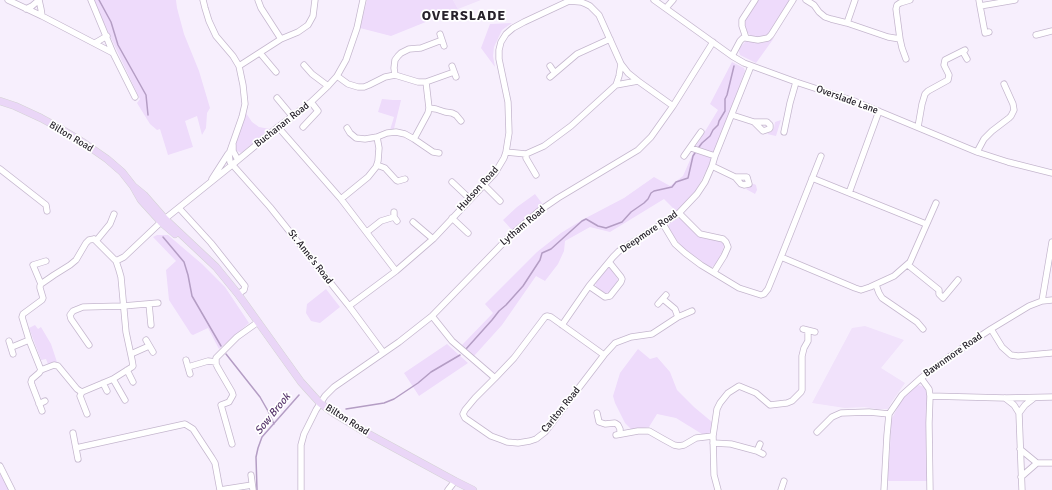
<!DOCTYPE html>
<style>
body{margin:0}
canvas{display:block;background:#f7effd}
</style>
<canvas width="1052" height="490"></canvas>
<script>
const context = document.querySelector('canvas').getContext('2d');
context.lineJoin = 'round';
function fill(path, color) { context.fillStyle = color; context.fill(path, 'evenodd'); }
const shape = rows => new Path2D(rows.map(r => 'M' + r).join(''));
function strokePath(path, color, width, dash) { context.strokeStyle = color; context.lineWidth = width; context.lineCap = dash ? 'butt' : 'round'; context.setLineDash(dash || []); context.stroke(path); }
function label(font, color, halo, rows, align = 'center') {
  context.font = font + ' Signika,sans-serif'; context.lineWidth = 3.5; context.setLineDash([]); context.textBaseline = 'middle'; context.strokeStyle = halo; context.fillStyle = color; for (const [text, x, y, turn = 0] of rows) {
    context.save(); context.translate(x, y); context.rotate((+turn || 0) * Math.PI / 180); context.textAlign = isNaN(turn) ? turn : align; if (halo) context.strokeText(text, 0, 0); context.fillText(text, 0, 0); context.restore();
  }
}
const built = shape([
 [453,0,481,0,458,9],
 [865,326,904,340,881,368,905,383,891,403,888,409,877,409,864,407,845,408,812,403,852,328]
]);
const green = shape([
 [93,0,176,0,177,8,184,34,199,71,210,108,207,113,206,128,202,135,197,116,185,121,193,147,168,155,160,129,157,130,150,124,137,103,140,99,137,93],
 [367,0,453,0,458,9,391,36,360,28],
 [757,0,790,0,768,35,757,38,751,36,747,32,744,27,744,22],
 [512,23,502,30,494,47,493,56,495,67,481,48,490,24],
 [774,38,756,63,740,55,739,52,740,47,746,41,762,43,766,42],
 [732,62,744,68,745,71,715,151,713,153,696,146,718,110,710,104],
 [382,99,393,100,401,100,394,129,390,130,394,117,378,112],
 [246,113,252,122,259,127,270,129,241,153,236,150,235,146],
 [781,120,776,136,767,134,772,131,774,128,775,122],
 [694,151,711,158,711,161,695,193,677,212,664,199,610,232,590,227,565,241,564,251,558,264,545,281,536,276,502,325,474,356,462,345,493,313,485,304,537,252,561,233,582,220,624,198,654,177,670,186,683,176],
 [754,184,756,185,757,190,755,194,746,189,750,185],
 [535,194,544,206,512,230,503,220,517,207],
 [679,218,702,238,719,240,723,242,724,246,721,254,716,264,712,267,710,267,682,247,669,230,668,226,670,223,676,219],
 [157,235,168,235,202,264,225,287,249,323,219,349,208,328,193,335,191,334,169,300,166,270,176,261,153,237],
 [608,267,610,267,613,270,613,272,617,278,618,280,608,294,597,289,595,283],
 [326,289,340,307,320,323,311,321,306,313,307,304],
 [35,325,38,329,41,327,51,344,57,362,53,362,48,364,46,359,41,360,29,328],
 [447,344,468,363,419,396,404,373],
 [638,349,650,359,657,357,670,372,677,390,694,407,712,422,711,434,702,434,676,418,657,414,649,427,632,430,625,423,615,403,613,396,620,373],
 [919,385,924,387,927,393,927,399,928,481,887,481,890,449,891,420,900,403,904,397,915,387],
 [0,471,9,490,0,490]
]);
const stream = shape([
 [99,0,111,22,118,45,146,95,148,115],
 [699,147,702,143,710,136,713,130,718,125,719,121,725,111,725,99,727,95,734,66],
 [163,237,184,262,188,275,192,296,221,346],
 [466,349,492,320,499,311,506,305,523,286,540,260,542,253,551,249,582,221,586,219,598,226,606,228,622,222,631,212,644,203,648,199,651,193,654,191,672,187,676,182,688,178,693,156,695,153],
 [226,354,260,397,268,411,274,424],
 [346,409,384,403,394,399,418,383,431,372,460,355],
 [257,490,256,457,258,448,262,437,299,395]
]);
const minor = shape([
 [8,0,42,16,113,53],
 [39,0,41,9,42,16],
 [91,0,113,53,135,97],
 [203,0,205,8,209,21,216,36,233,56,239,66,243,85,245,104,242,117,229,154,230,162,270,207,349,306,383,352],
 [258,0,261,8,281,39],
 [654,0,732,56,744,63,796,82,854,101,977,152,1008,162,1052,173],
 [806,0,814,5,819,12,825,17,831,19,847,23,888,37,900,39,896,9,897,5,900,3,910,0],
 [979,0,980,6,1015,0],
 [980,6,985,33,989,32],
 [666,8,673,0],
 [26,9,32,6,39,0],
 [847,23,855,0],
 [440,34,444,46],
 [1036,35,1052,31],
 [746,38,742,26,742,20,755,0],
 [900,39,902,48,906,59],
 [95,43,107,36],
 [963,52,967,59],
 [260,53,276,72],
 [732,56,740,41,743,38,746,38,758,40,768,38,771,35,793,0],
 [304,65,312,74,328,86],
 [239,66,281,39,298,32,308,25,313,16,315,0],
 [452,66,456,77],
 [550,66,554,72],
 [395,75,394,68,395,60,398,56,401,53,409,49,421,48,442,40],
 [337,76,348,84,358,87,364,87,369,85,385,77,395,75,418,82,426,82,429,108,428,113,414,139,405,134,396,132,387,133,377,137,379,148,378,161,376,167,368,177,341,199],
 [550,77,577,54,610,39],
 [426,82,454,72],
 [616,85,619,76,621,64],
 [277,98,292,116],
 [429,108,436,109,445,112,452,113,456,115,461,121],
 [732,115,754,122,763,131,769,129,770,128,770,125,767,122,754,122],
 [278,127,341,199,396,271],
 [303,127,318,111,311,102],
 [918,127,922,104,925,94,928,91,948,80,949,75,944,65,945,60,965,50],
 [347,128,350,133,356,138,365,139,377,137],
 [784,132,790,103,796,82],
 [414,139,433,152,439,153],
 [233,145,233,151,238,160],
 [691,148,715,156],
 [506,152,509,133,508,102,499,59,499,50,501,42,506,34,513,28,524,22,569,1,581,2,586,4,590,6,599,15,621,64,628,73,638,81],
 [977,152,984,139,992,131,1009,118,1011,116,1014,110,1013,104,1004,84],
 [526,154,526,158,536,175],
 [684,156,701,132],
 [377,165,385,168,396,180,398,181,405,179],
 [712,166,735,177,741,184,744,185,749,184,747,177,735,177],
 [0,169,46,205,47,211],
 [812,178,926,224],
 [212,179,228,154],
 [452,182,470,199],
 [484,185,500,201],
 [849,193,879,111],
 [179,208,211,243,245,286,244,290,238,294],
 [394,212,394,217,397,221],
 [679,213,700,234,723,239,726,242,728,247,724,256,714,272],
 [452,218,468,233],
 [413,222,433,239],
 [663,224,675,244,685,253,701,265,739,288,761,295,764,294,768,289,781,257,821,156],
 [367,232,381,221,394,217],
 [94,239,116,261,119,270,121,277,126,332,132,360,133,366,132,367,113,379,82,392,80,391,77,389,58,366,54,365,41,370,29,340,22,317,23,314,42,300,43,298,40,288,40,286,41,284,54,275,70,265,76,260,86,243,89,240,94,239],
 [96,241,110,224,114,214],
 [781,257,855,288,861,290,870,287,894,276,910,262,936,203],
 [116,261,124,257,161,222,232,165,278,127,311,102,328,86,337,76,346,60,357,28,363,0],
 [908,265,939,290,939,294,943,298,958,280],
 [41,284,33,265,46,261],
 [876,285,879,293,882,298,917,322,923,329],
 [589,286,605,297,610,296,621,282,622,279,621,277,609,262],
 [663,299,675,309,678,317],
 [1042,301,1052,242],
 [149,304,151,325],
 [658,304,666,295],
 [349,306,396,271,433,239,495,173,504,158,506,152,526,154,544,146,571,126,616,85,638,81,673,106],
 [432,316,452,341,495,378,514,358,545,317,547,316,551,317,604,355],
 [562,325,589,286,613,257,619,251,679,213,697,194,705,182,712,166,715,156,751,66],
 [803,329,815,332],
 [991,329,1002,347,1011,355,1018,356,1052,353],
 [146,340,153,352],
 [9,341,13,354],
 [89,345,71,319,70,315,73,311,83,307,123,306,158,303],
 [12,347,29,340],
 [131,354,149,346],
 [186,360,190,374],
 [188,367,208,361,216,362],
 [41,370,39,373,32,379,31,382,32,385,42,411],
 [127,370,133,382],
 [495,378,475,398,465,410,463,414,465,418,491,436,502,440,507,442,518,443,530,441,536,439,545,432,604,355,615,343,631,337,652,334,678,317,692,311],
 [921,378,929,389,930,396,929,423,930,490],
 [113,379,125,400],
 [103,383,107,391],
 [82,392,80,396,87,414],
 [930,396,1005,398,1052,397],
 [1005,398,1014,405,1019,413],
 [39,404,45,401],
 [597,413,599,422,605,424,615,423,618,425,620,429,620,434],
 [817,432,832,417,841,413,869,412,889,414],
 [73,433,78,459],
 [616,435,638,431,649,431,663,439,674,445,679,446,684,445,696,438,713,436],
 [713,443,731,444,757,451,763,454],
 [232,444,221,405,229,402,233,395,232,392,218,368,216,364,216,358,237,337,258,322],
 [76,448,185,424,193,429,212,458,215,463,220,490],
 [1020,449,1037,463],
 [757,451,760,444],
 [0,466,12,490],
 [251,475,253,490],
 [1021,477,1037,463,1052,463],
 [220,490,252,485],
 [301,490,301,445,304,434,316,410,325,396,334,387,399,342,432,316,510,236,539,211,558,198,638,150,651,137,673,106,713,42],
 [448,490,455,481],
 [718,490,714,475,713,436,717,409,720,403,728,393,739,386,756,393,770,405,787,403,792,401,801,392,802,390,802,356,804,348,808,341,808,331],
 [781,490,784,481],
 [884,490,887,435,889,414,902,395,921,378,949,357,991,329,1029,306,1042,301,1052,300],
 [1022,490,1019,413,1025,405,1034,398]
]);
const major = shape([
 [0,101,15,106,41,118,61,129,84,143,107,159,122,172,133,186,141,200,161,222,175,234],
 [133,186,144,195,165,219,216,267,238,294,301,382,320,403,332,412,365,432,455,481,473,490]
]);
const streetNames = [
 ["Overslade Lane",847,100,20],
 ["Buchanan Road",282,125,-38],
 ["Bilton Road",71,137,31],
 ["Hudson Road",478,189,-48],
 ["Lytham Road",523,226,-40],
 ["Deepmore Road",649,232,-34],
 ["St. Anne's Road",310,257,52],
 ["Bawnmore Road",953,355,-35],
 ["Carlton Road",561,410,-51],
 ["Bilton Road",347,420,32]
];
const waterNames = [
 ["Sow Brook",273,414,-51]
];
const districtNames = [
 ["OVERSLADE",464,16]
];
fill(built, '#f1e2fb');
fill(green, '#eedbfb');
strokePath(stream, '#b49dc4', 1.5);
strokePath(minor, '#c5b7ce', 7);
strokePath(major, '#d4d3d5', 8);
strokePath(minor, '#fff', 5.5);
strokePath(major, '#ead6f7', 7);
label('10px', '#27222b', '#fff', streetNames);
label('italic 11px', '#59386d', '#fff', waterNames);
context.letterSpacing = '1px';
label('bold 14px', '#27222b', '#fff', districtNames);
context.letterSpacing = '0px';
</script>
